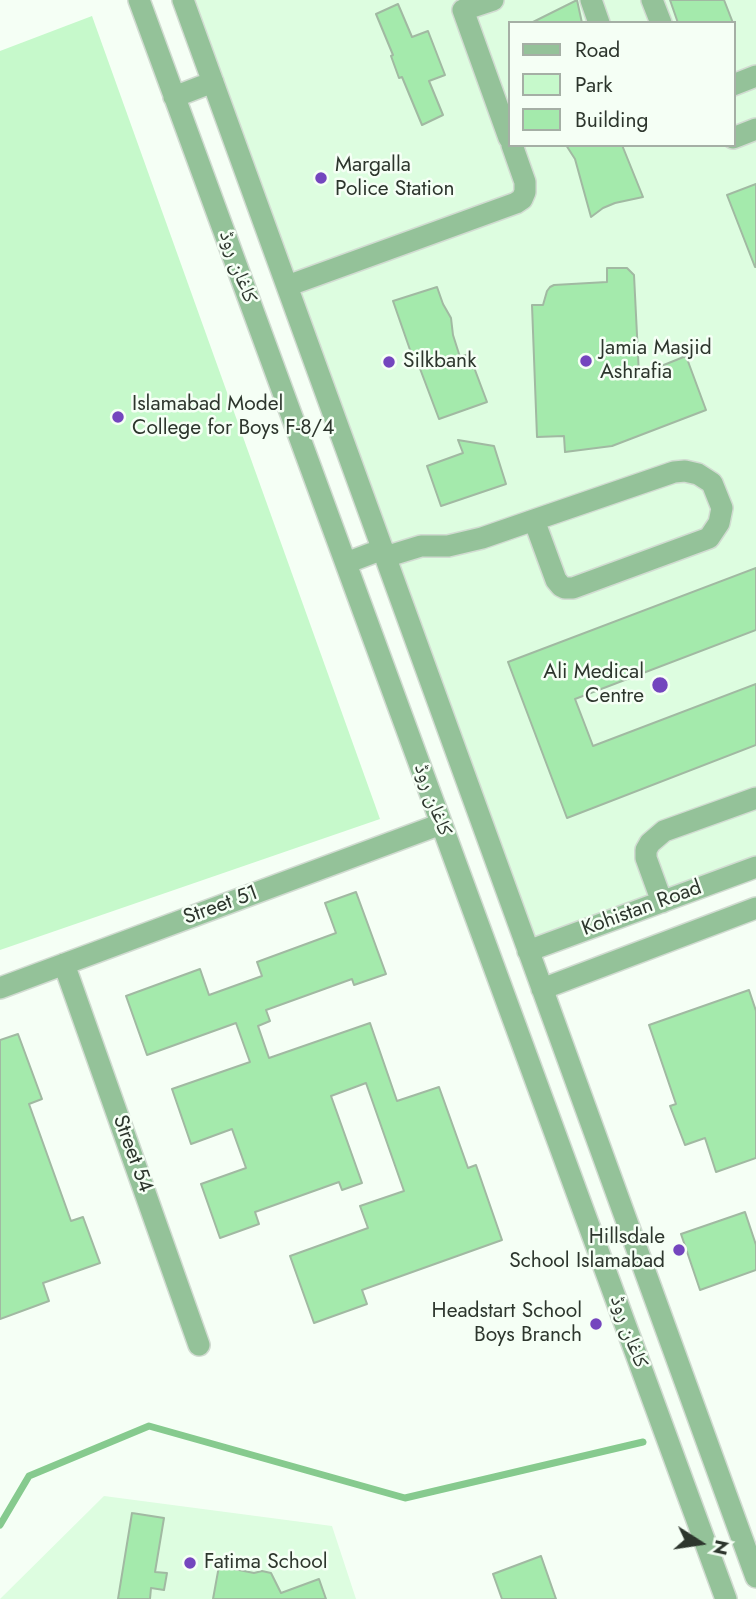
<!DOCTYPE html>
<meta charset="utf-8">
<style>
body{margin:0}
#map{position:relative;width:756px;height:1599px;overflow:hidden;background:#f5fff5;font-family:Jost,sans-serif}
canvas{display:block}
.legend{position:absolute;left:508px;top:21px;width:228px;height:126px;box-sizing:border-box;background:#f5fff5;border:2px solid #a5afa5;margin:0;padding:9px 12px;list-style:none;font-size:21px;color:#2d362d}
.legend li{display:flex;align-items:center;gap:14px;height:35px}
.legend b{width:35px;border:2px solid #a5afa5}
.north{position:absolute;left:665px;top:1508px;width:70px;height:70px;-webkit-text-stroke:5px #f5fff5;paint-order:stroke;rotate:102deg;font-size:19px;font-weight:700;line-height:28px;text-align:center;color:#2d362d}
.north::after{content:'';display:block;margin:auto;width:24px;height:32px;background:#2d362d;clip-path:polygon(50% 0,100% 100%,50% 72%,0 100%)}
</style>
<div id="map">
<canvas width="756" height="1599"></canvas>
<ul class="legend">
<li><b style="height:9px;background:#94c299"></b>Road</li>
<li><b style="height:19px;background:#c6f9cb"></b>Park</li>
<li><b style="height:19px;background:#a4eaac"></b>Building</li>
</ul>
<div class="north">N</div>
</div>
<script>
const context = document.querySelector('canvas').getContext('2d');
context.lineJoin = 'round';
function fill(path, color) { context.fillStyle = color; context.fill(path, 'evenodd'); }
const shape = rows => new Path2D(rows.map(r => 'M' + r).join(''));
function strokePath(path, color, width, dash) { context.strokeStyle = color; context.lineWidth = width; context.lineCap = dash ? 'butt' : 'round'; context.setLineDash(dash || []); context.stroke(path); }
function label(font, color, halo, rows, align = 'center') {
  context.font = font + ' Jost,"Noto Naskh Arabic",sans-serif'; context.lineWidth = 5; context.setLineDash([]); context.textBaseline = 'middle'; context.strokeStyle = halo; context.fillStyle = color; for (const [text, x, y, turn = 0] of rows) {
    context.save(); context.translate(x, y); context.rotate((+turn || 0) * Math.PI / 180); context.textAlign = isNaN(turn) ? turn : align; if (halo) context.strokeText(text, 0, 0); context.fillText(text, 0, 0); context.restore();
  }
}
const built = shape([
 [184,0,756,0,756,867,528,951],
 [509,23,733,23,733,145,509,145],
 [104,1496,332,1526,356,1599,0,1599]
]);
const green = shape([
 [92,16,380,819,0,950,0,51]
]);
const stream = shape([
 [0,1525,29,1476,149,1426,405,1498,643,1442]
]);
const building = shape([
 [577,0,582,23,531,23,577,0],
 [670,0,724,0,733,23,678,23,670,0],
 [398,4,412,37,428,31,445,75,429,81,443,115,422,125,402,77,399,78,391,56,393,55,376,14,398,4],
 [566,145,622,145,643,197,615,203,603,208,591,217,575,159,566,145],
 [756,184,756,267,755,267,727,195,756,184],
 [607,268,627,268,634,275,639,375,686,356,706,410,612,446,565,452,564,436,537,437,532,305,543,305,547,291,550,287,554,285,607,282,607,268],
 [437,287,443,304,451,318,453,335,460,357,469,354,487,402,439,419,419,366,416,367,393,301,437,287],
 [458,440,494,446,506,484,441,506,427,466,463,453,458,440],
 [756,568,756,630,575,699,593,746,756,684,756,745,567,818,508,662,756,568],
 [356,892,386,974,354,985,352,979,266,1010,270,1021,258,1026,269,1058,370,1023,397,1101,439,1087,468,1168,476,1165,502,1240,362,1290,367,1304,314,1323,290,1256,368,1228,360,1206,404,1191,366,1083,331,1096,362,1183,342,1190,339,1182,255,1212,259,1224,220,1238,201,1184,246,1168,232,1129,191,1144,172,1089,250,1062,236,1023,147,1055,126,996,200,969,209,995,262,976,257,962,336,933,325,903,356,892],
 [749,990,756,1011,756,1158,716,1172,705,1138,685,1145,670,1106,676,1104,649,1025,749,990],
 [18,1034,42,1099,29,1104,71,1221,83,1217,100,1263,43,1283,49,1301,0,1319,0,1040,18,1034],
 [745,1212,756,1245,756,1270,700,1290,681,1234,745,1212],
 [132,1513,164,1518,155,1572,167,1573,164,1590,151,1588,150,1599,118,1599,132,1513],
 [541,1556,556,1599,502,1599,493,1574,541,1556],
 [219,1566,254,1573,262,1571,271,1573,281,1593,319,1579,326,1599,213,1599,219,1566]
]);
const minor = shape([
 [139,0,726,1599],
 [183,0,756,1577],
 [493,0,463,10,509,138],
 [591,0,599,23],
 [652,0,661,23],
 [733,85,756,76],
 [174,97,213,82],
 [733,138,756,129],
 [287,286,516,203,522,199,525,192,525,182,512,145],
 [385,557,421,546,448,546,482,538,534,520,674,472,685,471,698,474,712,483,722,508,719,523,709,538,573,588,565,588,561,586,556,580,534,520],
 [346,563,383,549],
 [662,902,646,858,646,850,650,843,664,831,756,798],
 [528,951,756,867],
 [64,964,199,1345],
 [0,988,441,824],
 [542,989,756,908]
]);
const markers = [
 [321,178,7,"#7446be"],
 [586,361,7,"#7446be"],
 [389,362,7,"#7446be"],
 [118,417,7,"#7446be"],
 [660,685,9,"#7446be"],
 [679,1250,7,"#7446be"],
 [596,1324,7,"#7446be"],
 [190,1563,7,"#7446be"]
];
const poiNames = [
 ["Margalla",335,166],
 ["Police Station",335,190],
 ["Jamia Masjid",600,349],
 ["Ashrafia",600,373],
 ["Silkbank",403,362],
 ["Islamabad Model",132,405],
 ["College for Boys F-8/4",132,429],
 ["Ali Medical",644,673,"right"],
 ["Centre",644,697,"right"],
 ["Hillsdale",665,1238,"right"],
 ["School Islamabad",665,1262,"right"],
 ["Headstart School",582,1312,"right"],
 ["Boys Branch",582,1336,"right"],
 ["Fatima School",204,1563]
];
const streetNames = [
 ["کاغان روڈ",237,267,70],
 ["کاغان روڈ",432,800,70],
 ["Street 51",221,906,-20],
 ["Kohistan Road",642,909,-20],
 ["Street 54",132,1154,70],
 ["کاغان روڈ",628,1332,70]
];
fill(built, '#ddfde0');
fill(green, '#c6f9cb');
strokePath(stream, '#86ca8e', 7);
fill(building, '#a4eaac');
strokePath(building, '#a1b9a2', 2);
strokePath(minor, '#d1dbd1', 24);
strokePath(minor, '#94c299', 21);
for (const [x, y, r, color] of markers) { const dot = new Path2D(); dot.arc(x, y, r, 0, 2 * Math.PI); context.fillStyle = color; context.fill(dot); strokePath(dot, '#f5fff5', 2.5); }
label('21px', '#2d362d', '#f5fff5', poiNames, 'left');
label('21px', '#2d362d', '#f5fff5', streetNames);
</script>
